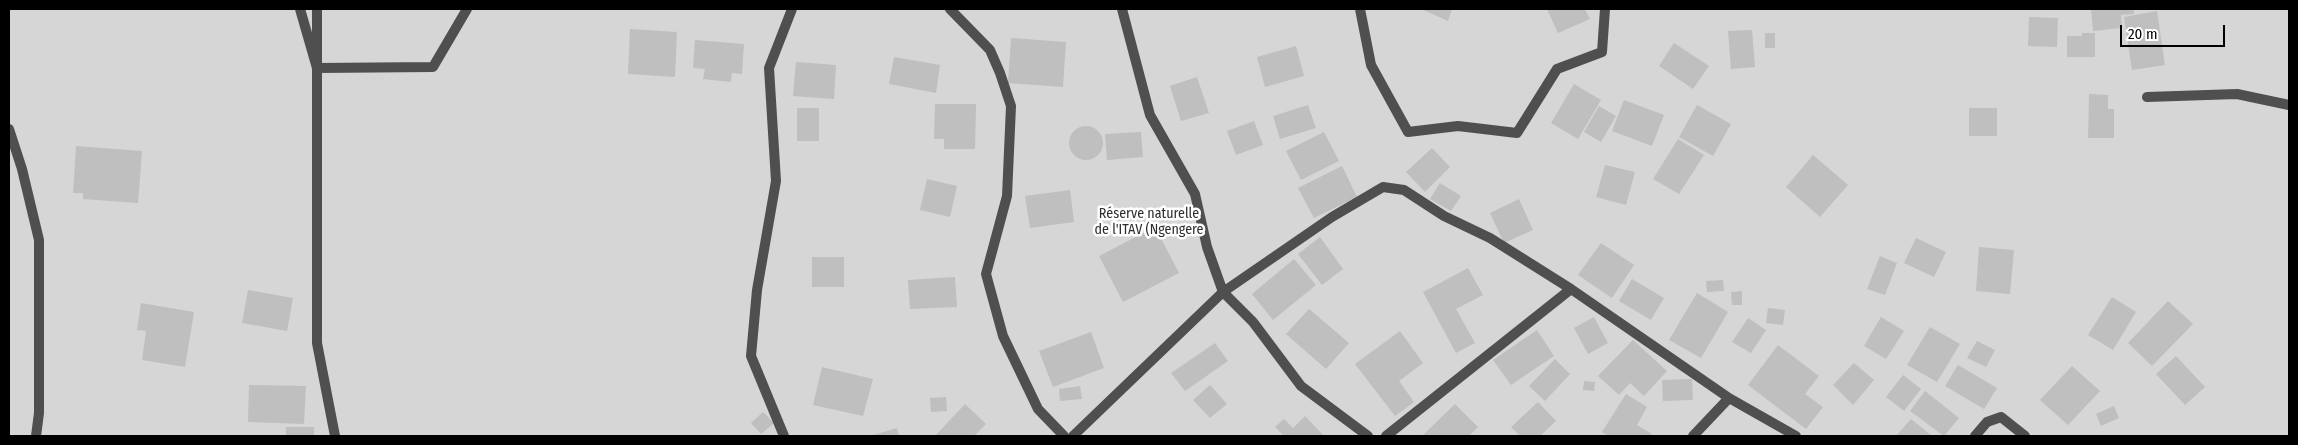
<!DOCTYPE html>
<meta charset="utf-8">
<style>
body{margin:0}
#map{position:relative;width:2298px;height:445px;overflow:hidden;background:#fff;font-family:"Fira Sans Condensed",sans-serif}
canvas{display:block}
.frame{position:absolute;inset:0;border:10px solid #000;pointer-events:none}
.scale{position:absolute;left:2120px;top:25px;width:105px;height:22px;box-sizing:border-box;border:2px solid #000;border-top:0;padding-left:6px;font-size:15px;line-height:18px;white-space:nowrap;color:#000;-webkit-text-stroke:4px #fff;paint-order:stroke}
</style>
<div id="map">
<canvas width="2298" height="445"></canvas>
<div class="frame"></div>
<div class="scale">20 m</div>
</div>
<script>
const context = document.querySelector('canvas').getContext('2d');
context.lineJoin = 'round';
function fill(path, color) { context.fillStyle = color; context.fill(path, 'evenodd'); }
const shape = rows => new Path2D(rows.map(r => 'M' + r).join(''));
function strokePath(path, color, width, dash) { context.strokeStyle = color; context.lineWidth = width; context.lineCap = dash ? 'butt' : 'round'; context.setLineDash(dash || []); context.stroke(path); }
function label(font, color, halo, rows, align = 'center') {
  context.font = font + ' "Fira Sans Condensed",sans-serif'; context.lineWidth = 5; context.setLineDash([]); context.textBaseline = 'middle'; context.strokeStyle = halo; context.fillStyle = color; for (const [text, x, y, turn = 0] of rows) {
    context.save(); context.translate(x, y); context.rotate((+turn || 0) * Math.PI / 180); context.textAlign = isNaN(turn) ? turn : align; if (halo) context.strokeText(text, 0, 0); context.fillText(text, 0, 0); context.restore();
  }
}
const green = shape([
 [9,9,2289,9,2289,436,9,436]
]);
const building = shape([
 [1421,9,1452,9,1448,21],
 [1547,9,1585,9,1590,19,1558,33],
 [2091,9,2134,9,2134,14,2121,15,2122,28,2093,31],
 [2157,11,2165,65,2132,70,2124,17],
 [2029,17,2058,18,2057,47,2028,46],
 [630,29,677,32,675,77,628,74],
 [1752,30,1755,67,1731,69,1728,31],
 [1765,33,1775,33,1775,48,1765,48],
 [2082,33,2095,33,2095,57,2067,57,2067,36,2082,36],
 [1011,38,1066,42,1063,87,1008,83],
 [695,40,744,44,742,74,732,73,731,82,703,79,705,69,693,68],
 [1674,43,1709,66,1693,89,1659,66],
 [1296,46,1304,76,1265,87,1257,57],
 [894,57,940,65,936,93,889,84],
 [796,62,836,65,834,99,793,96],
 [1197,77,1209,113,1181,121,1170,86],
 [1574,84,1601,100,1578,139,1551,123],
 [2089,94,2108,95,2108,109,2114,109,2114,138,2088,138],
 [1624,100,1664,115,1652,146,1612,131],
 [935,104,976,104,975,149,944,149,944,139,934,139],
 [1308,105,1316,128,1280,139,1273,116],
 [1697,105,1731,124,1713,156,1679,137],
 [1599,106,1616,116,1601,142,1584,132],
 [797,108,819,108,819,141,797,141],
 [1969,108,1997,108,1997,136,1969,136],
 [1254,121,1263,145,1236,155,1227,131],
 '1069 143a17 17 0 1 1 34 0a17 17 0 1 1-34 0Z',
 [1141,132,1143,157,1107,160,1105,134],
 [1324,132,1339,161,1301,180,1286,151],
 [1678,139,1704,155,1679,194,1653,179],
 [76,146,142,151,138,203,83,199,83,193,73,193],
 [1432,148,1450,167,1425,192,1406,172],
 [1813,155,1848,185,1820,217,1786,187],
 [1605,165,1635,172,1626,205,1596,197],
 [1342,166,1357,197,1314,218,1298,188],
 [927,179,957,186,950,217,920,210],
 [1440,183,1461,196,1451,211,1430,199],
 [1070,190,1074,222,1030,228,1025,196],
 [1519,199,1533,230,1504,243,1490,213],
 [1155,227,1179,273,1123,302,1099,256],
 [1320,237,1343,269,1322,285,1298,254],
 [1916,238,1946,252,1934,277,1904,263],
 [1601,243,1634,265,1612,298,1578,275],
 [1979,247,2014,250,2010,294,1976,291],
 [1880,256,1897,263,1885,295,1867,289],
 [812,257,844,257,844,287,812,287],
 [1294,259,1316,285,1273,320,1252,294],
 [1468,268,1483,295,1456,309,1475,343,1456,353,1423,292],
 [955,277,957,307,910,309,908,280],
 [1632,279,1664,298,1651,320,1619,301],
 [1723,280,1724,291,1707,292,1706,281],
 [248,290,293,298,287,331,242,323],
 [1742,291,1742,305,1732,305,1731,292],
 [1697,293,1728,312,1701,358,1669,340],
 [2112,297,2136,312,2113,350,2088,335],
 [2168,301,2193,324,2152,366,2128,343],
 [141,303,194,312,185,367,142,360,146,331,137,330],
 [1768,308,1785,310,1783,325,1766,323],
 [1309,309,1349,343,1326,369,1286,334],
 [1594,317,1608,343,1588,354,1574,328],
 [1881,317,1904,331,1886,359,1864,346],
 [1748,318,1766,330,1751,353,1732,342],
 [1930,327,1960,344,1937,382,1907,365],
 [1537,330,1554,356,1511,385,1493,360],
 [1400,331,1423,363,1399,381,1414,402,1395,416,1355,364],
 [1091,332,1104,368,1053,387,1039,351],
 [1633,340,1667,371,1644,396,1630,383,1619,395,1598,376],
 [1977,341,1995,350,1986,367,1967,358],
 [1215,343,1228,361,1185,391,1171,373],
 [1778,345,1819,376,1805,394,1823,407,1806,429,1748,385],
 [2176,356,2205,387,2185,405,2156,374],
 [1555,359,1570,374,1545,401,1529,386],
 [1854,363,1874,380,1853,405,1833,385],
 [1958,365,1997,388,1984,409,1945,386],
 [2072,366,2100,391,2068,425,2040,400],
 [822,367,873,379,863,416,813,405],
 [1903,375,1921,389,1904,411,1886,397],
 [1692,379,1693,400,1663,401,1662,380],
 [1584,381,1595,382,1594,391,1583,390],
 [249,385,306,386,304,424,248,422],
 [1210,385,1227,404,1210,418,1193,400],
 [1080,386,1082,399,1060,401,1059,389],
 [1925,391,1959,418,1944,436,1910,411],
 [1626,394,1647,407,1637,425,1652,434,1650,436,1609,436,1602,432],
 [946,397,947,411,931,412,930,398],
 [1538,402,1556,421,1540,436,1520,436,1511,427],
 [965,404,986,424,974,436,935,436],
 [1455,404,1478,427,1469,436,1422,436],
 [2114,406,2119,418,2101,426,2096,414],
 [763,412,774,423,761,434,751,423],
 [1305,416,1324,436,1281,436,1283,435,1275,427,1284,419,1293,428],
 [1911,419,1932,436,1896,436],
 [286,427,314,427,314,436,286,436],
 [897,428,899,436,870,436]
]);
const street = shape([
 [300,9,317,68,433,67,467,9],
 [317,9,317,343,335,436],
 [950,9,990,50,1000,73,1011,106,1007,196,986,274,1003,336,1038,409,1064,436],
 [1122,9,1150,115,1195,194,1207,247,1223,292,1253,322,1301,386,1368,436],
 [1360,9,1371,65,1408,132,1458,126,1517,133,1557,69,1602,52,1605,9],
 [2147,97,2237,94,2289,105],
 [9,129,22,169,39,240,39,413,36,436],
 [784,436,751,356,757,290,776,181,769,68,792,9],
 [1073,436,1223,292,1332,217,1383,187,1404,190,1444,216,1490,238,1571,289,1729,398,1796,436],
 [1386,436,1571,289],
 [1693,436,1729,398],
 [1975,436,1987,422,2001,417,2025,436]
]);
const parkNames = [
 ["Réserve naturelle",1149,214],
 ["de l'ITAV (Ngengere",1149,230]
];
fill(green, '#d6d6d6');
fill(building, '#bfbfbf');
strokePath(street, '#4f4f4f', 10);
label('14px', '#2d2d2d', '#fff', parkNames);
</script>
